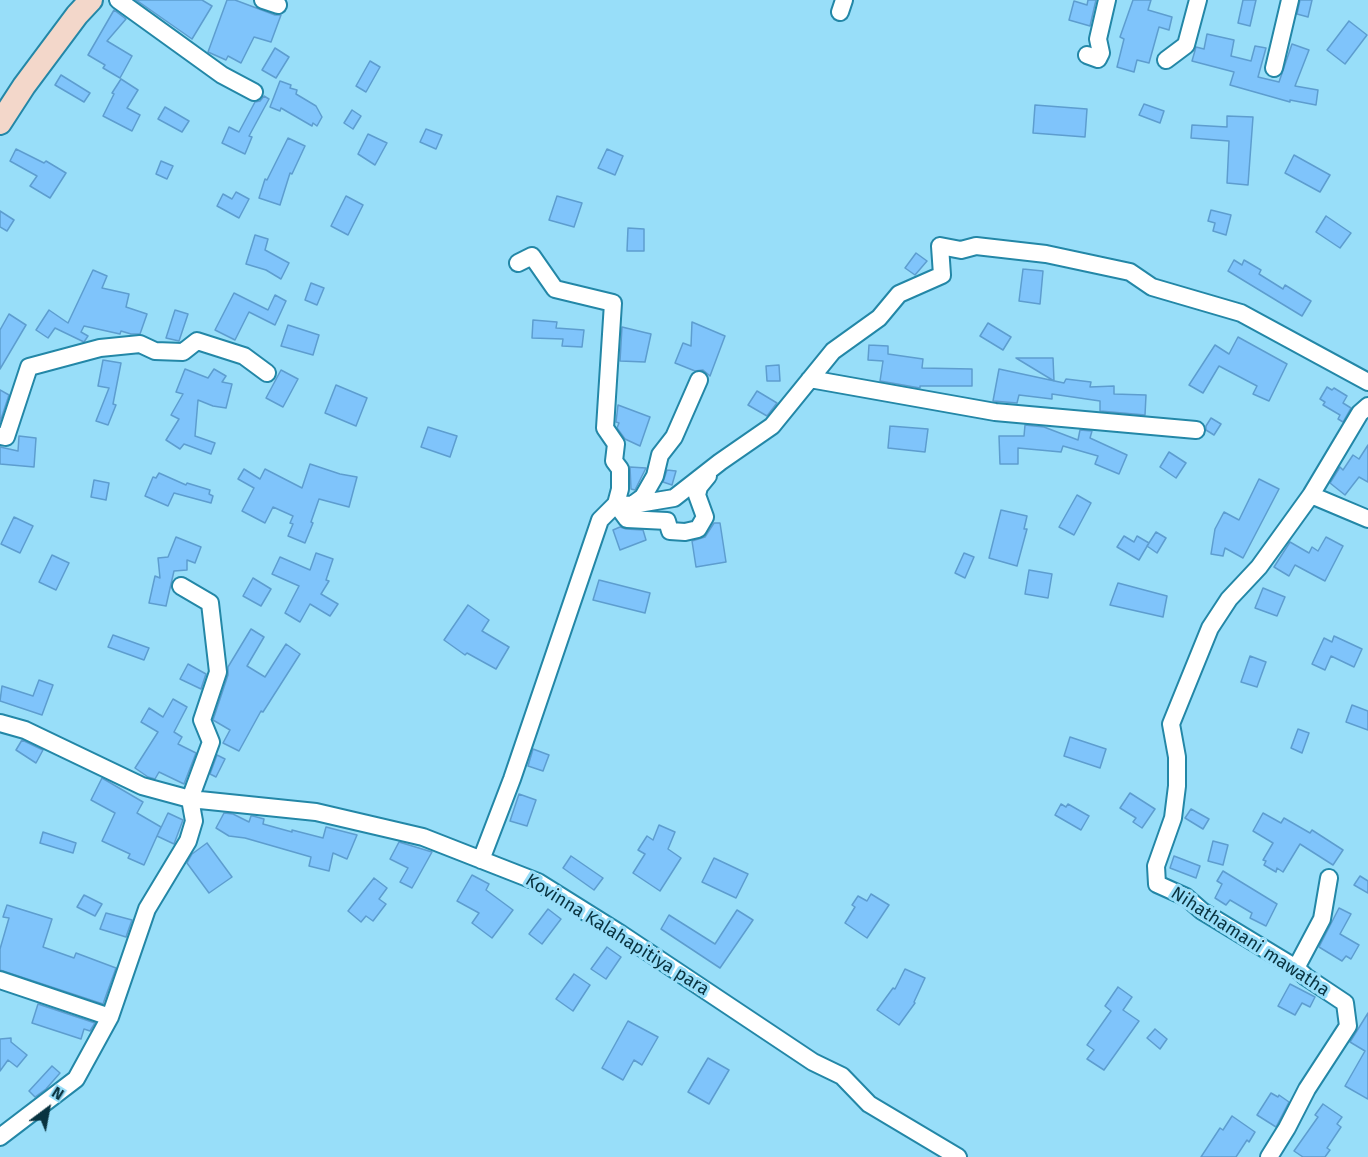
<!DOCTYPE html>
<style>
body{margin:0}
#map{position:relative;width:1368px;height:1157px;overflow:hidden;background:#98def9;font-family:"Fira Sans",sans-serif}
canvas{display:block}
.north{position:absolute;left:18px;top:1079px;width:60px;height:60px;-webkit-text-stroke:4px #98def9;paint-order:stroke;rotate:32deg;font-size:16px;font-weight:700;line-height:24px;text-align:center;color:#093340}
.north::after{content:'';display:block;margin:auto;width:21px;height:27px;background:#093340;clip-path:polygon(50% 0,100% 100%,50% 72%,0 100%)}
</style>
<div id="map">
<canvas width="1368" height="1157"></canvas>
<div class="north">N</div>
</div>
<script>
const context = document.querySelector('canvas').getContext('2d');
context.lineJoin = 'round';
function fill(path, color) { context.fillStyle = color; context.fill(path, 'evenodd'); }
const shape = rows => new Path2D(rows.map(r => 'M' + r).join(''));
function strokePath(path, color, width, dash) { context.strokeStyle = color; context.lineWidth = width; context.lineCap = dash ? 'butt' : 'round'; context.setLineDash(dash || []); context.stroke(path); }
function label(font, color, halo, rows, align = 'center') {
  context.font = font + ' "Fira Sans",sans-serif'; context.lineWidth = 6; context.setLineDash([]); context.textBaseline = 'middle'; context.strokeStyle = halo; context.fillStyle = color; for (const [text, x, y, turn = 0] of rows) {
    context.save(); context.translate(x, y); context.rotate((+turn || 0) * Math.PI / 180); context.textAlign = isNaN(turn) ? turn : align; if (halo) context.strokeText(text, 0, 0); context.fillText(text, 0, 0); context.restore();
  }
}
const building = shape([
 [136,0,202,0,212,6,192,39,136,0],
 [227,0,235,0,275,15,281,15,271,42,254,37,241,63,228,56,226,60,208,52,227,0],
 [1088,0,1096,0,1090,26,1069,20,1074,1,1087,5,1088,0],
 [1133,0,1151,0,1148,10,1172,17,1169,30,1159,27,1149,63,1137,60,1134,72,1117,67,1124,39,1120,37,1133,0],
 [1243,0,1256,0,1250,26,1238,23,1243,0],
 [1300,0,1312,0,1308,17,1297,14,1300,0],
 [114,10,126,19,107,41,132,56,120,78,103,68,105,65,88,55,114,10],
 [1349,21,1367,35,1345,64,1327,50,1349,21],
 [1207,34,1234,40,1231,56,1251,61,1255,46,1266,48,1258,77,1279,82,1292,44,1309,50,1295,86,1318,90,1316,105,1290,100,1290,102,1230,85,1234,72,1192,61,1196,47,1204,49,1207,34],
 [275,48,289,57,276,78,262,70,275,48],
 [370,61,380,67,366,92,356,86,370,61],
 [61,75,90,93,84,102,55,85,61,75],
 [121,79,138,90,127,108,140,115,132,131,103,116,114,94,112,93,121,79],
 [280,81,291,85,290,88,297,90,296,94,316,106,322,117,317,126,313,123,312,126,281,108,280,111,270,107,280,81],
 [264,96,269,99,249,136,252,137,245,154,222,143,229,127,239,132,255,102,260,101,264,96],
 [1144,104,1164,111,1160,123,1139,115,1144,104],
 [1035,105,1087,109,1085,137,1033,133,1035,105],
 [165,107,189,121,182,132,158,119,165,107],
 [352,110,361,116,353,129,344,123,352,110],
 [1227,116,1253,117,1248,185,1227,183,1229,141,1191,138,1192,125,1227,127,1227,116],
 [426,129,442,135,436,149,420,142,426,129],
 [368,134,387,143,375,165,358,154,368,134],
 [288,138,305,146,292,174,290,173,280,205,259,198,265,179,267,180,288,138],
 [16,149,44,163,46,161,66,173,50,198,30,186,37,176,10,161,16,149],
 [607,149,623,156,615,175,598,168,607,149],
 [1294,155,1330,175,1320,192,1285,173,1294,155],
 [161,161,173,166,167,179,156,174,161,161],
 [236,192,249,199,239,218,217,206,223,194,232,199,236,192],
 [346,196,363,205,348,235,331,226,346,196],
 [557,196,582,203,574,227,549,220,557,196],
 [1211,210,1231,215,1226,235,1213,231,1215,223,1208,221,1211,210],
 [0,211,14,220,7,231,0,227,0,211],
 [1326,216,1351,233,1340,248,1316,232,1326,216],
 [628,228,644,229,644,251,627,251,628,228],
 [255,235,268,239,265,250,289,263,281,279,266,270,246,264,255,235],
 [916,253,927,261,915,275,905,268,916,253],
 [1234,260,1242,265,1244,260,1261,270,1259,274,1283,289,1285,285,1311,301,1302,316,1228,271,1234,260],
 [1023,269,1043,271,1040,304,1019,301,1023,269],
 [93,270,107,276,102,288,129,294,126,307,147,314,140,334,131,334,121,331,120,334,84,326,81,332,88,336,84,342,55,328,48,338,36,330,49,310,68,323,93,270],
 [311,283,324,288,317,305,305,300,311,283],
 [234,293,268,310,275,295,286,301,275,325,249,312,235,340,215,330,234,293],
 [175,310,188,314,179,341,166,338,175,310],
 [9,314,26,325,0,369,0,330,9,314],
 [533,320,557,322,556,328,584,330,582,347,562,346,563,339,532,338,533,320],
 [692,322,725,336,710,376,703,370,695,371,675,363,683,343,691,346,692,322],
 [988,323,1011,337,1003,350,980,336,988,323],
 [288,325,319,335,313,355,281,346,288,325],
 [622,327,651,334,645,362,620,361,622,327],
 [1238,337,1287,364,1269,401,1253,394,1257,386,1219,366,1203,393,1189,385,1215,345,1229,354,1238,337],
 [869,345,888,346,888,354,923,359,922,368,972,369,972,386,920,386,920,388,880,381,883,361,868,360,869,345],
 [1016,358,1053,358,1054,381,1016,358],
 [103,360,121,363,113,404,116,405,108,425,96,421,109,388,98,386,103,360],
 [779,365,780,381,767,381,766,366,779,365],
 [185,369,208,378,214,369,226,376,222,382,232,384,226,408,213,406,198,400,195,436,215,443,211,454,184,444,180,449,166,440,179,419,171,415,183,394,176,392,185,369],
 [999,369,1064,383,1066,379,1091,382,1090,387,1114,386,1114,394,1146,395,1145,415,1100,411,1100,401,1052,394,1052,399,1019,395,1017,403,993,401,999,369],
 [281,370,298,379,283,407,266,398,281,370],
 [336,385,367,398,356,426,325,413,336,385],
 [1327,387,1332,390,1334,388,1347,396,1343,403,1351,408,1343,422,1338,419,1340,415,1323,405,1325,402,1320,399,1327,387],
 [0,390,9,395,0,422,0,390],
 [757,391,777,403,767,416,748,405,757,391],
 [618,405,650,417,640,446,625,439,617,428,619,423,616,422,618,405],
 [1211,418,1221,424,1214,435,1206,430,1206,426,1211,418],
 [1025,425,1044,427,1078,440,1080,430,1092,431,1090,438,1127,455,1119,474,1095,464,1098,456,1063,446,1061,452,1018,448,1018,464,1000,464,999,436,1024,436,1025,425],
 [890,426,928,429,925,452,888,448,890,426],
 [428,427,457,436,450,457,421,447,428,427],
 [19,436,36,438,34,467,0,464,0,447,18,451,19,436],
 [1368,445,1368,482,1359,477,1345,495,1330,483,1340,467,1343,470,1353,455,1359,459,1368,445],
 [1169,452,1186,463,1176,478,1160,467,1169,452],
 [310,464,340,474,357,477,349,507,319,499,311,522,313,523,305,543,288,536,293,524,290,523,293,516,273,507,265,523,242,511,254,488,238,479,244,469,260,479,265,469,302,488,310,464],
 [630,467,646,468,635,490,631,489,630,467],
 [667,470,676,471,672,485,663,482,667,470],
 [159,473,186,485,187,483,210,490,209,494,213,496,211,503,174,493,168,506,145,496,153,477,156,478,159,473],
 [1259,479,1279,489,1243,558,1225,548,1223,556,1211,554,1215,529,1224,512,1239,520,1259,479],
 [94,480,109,483,106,500,91,497,94,480],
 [1077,495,1091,503,1074,535,1059,527,1077,495],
 [1001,510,1027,516,1024,529,1027,529,1017,566,989,558,1001,510],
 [14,517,33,526,20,553,1,544,14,517],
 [714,523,720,523,726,562,696,567,692,541,705,537,714,523],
 [620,527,626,529,643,530,646,540,620,550,613,530,620,527],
 [1156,532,1166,538,1157,553,1147,546,1156,532],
 [1124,536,1134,542,1137,536,1149,543,1139,560,1117,547,1124,536],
 [176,537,201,547,195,563,187,560,187,570,174,571,166,606,149,603,155,576,160,578,158,558,168,557,176,537],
 [1326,537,1343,546,1325,581,1295,565,1289,576,1274,567,1290,542,1309,553,1312,547,1318,551,1326,537],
 [316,553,333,559,326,580,329,581,321,594,338,604,330,616,310,604,300,622,285,613,299,586,272,574,280,557,310,570,316,553],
 [964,553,974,557,965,578,955,573,964,553],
 [52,555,69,563,56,590,39,582,52,555],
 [1029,570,1052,574,1048,598,1025,594,1029,570],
 [253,578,271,589,261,606,243,596,253,578],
 [599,580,650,593,645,613,593,600,599,580],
 [1118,583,1167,596,1163,617,1110,605,1118,583],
 [1263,588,1285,597,1277,616,1255,608,1263,588],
 [468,605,489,620,482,631,509,647,496,669,467,653,465,655,444,640,468,605],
 [251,629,264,637,247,666,265,677,286,644,300,654,263,712,261,711,239,751,223,743,230,730,213,720,228,675,228,667,251,629],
 [113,635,149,648,144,660,108,647,113,635],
 [1334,636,1362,649,1354,667,1331,656,1325,670,1312,664,1324,638,1332,642,1334,636],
 [1250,656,1266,662,1257,687,1241,682,1250,656],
 [188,664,206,674,201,689,180,679,188,664],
 [39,680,53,685,42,715,0,701,2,686,33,696,39,680],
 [173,699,187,707,174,732,182,737,178,744,196,753,184,784,159,772,155,779,148,777,135,768,158,732,141,722,149,708,163,717,173,699],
 [1352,705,1368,711,1368,730,1346,722,1352,705],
 [1298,729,1309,733,1302,753,1291,748,1298,729],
 [1070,737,1106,749,1100,768,1064,756,1070,737],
 [22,740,43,750,36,763,16,750,22,740],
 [533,749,549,755,543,771,528,766,533,749],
 [217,755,225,759,216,777,210,774,217,755],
 [102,778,143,802,137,813,161,827,144,865,128,858,130,854,102,841,115,813,91,800,102,778],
 [1130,793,1155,809,1142,828,1133,822,1136,818,1120,808,1130,793],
 [519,794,536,800,527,826,510,821,519,794],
 [1061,804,1066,807,1068,804,1089,816,1081,830,1055,815,1061,804],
 [1191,809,1209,819,1203,829,1185,818,1191,809],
 [168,813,183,820,174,844,157,836,168,813],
 [224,813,233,814,249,822,251,816,253,816,264,819,263,824,292,832,292,830,323,838,326,827,357,835,347,859,333,853,329,871,309,866,311,857,245,838,229,836,216,828,224,813],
 [1263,813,1281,823,1284,818,1310,833,1312,830,1343,850,1333,865,1300,844,1283,872,1277,868,1276,872,1264,865,1266,861,1263,860,1273,843,1253,831,1263,813],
 [659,825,675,832,668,849,681,858,660,891,633,873,645,854,638,850,647,836,653,840,659,825],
 [43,832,76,843,73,853,40,843,43,832],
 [1213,841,1228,845,1223,865,1208,861,1213,841],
 [399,842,432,852,412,888,400,882,408,868,390,859,399,842],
 [207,843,232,877,209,893,187,863,192,854,207,843],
 [571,856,603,878,594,890,563,868,571,856],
 [1174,856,1200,866,1196,878,1170,868,1174,856],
 [714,858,748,874,736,898,702,882,714,858],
 [1223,871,1277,904,1266,926,1250,918,1252,913,1230,900,1226,905,1215,898,1222,884,1217,881,1223,871],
 [472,875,489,884,486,890,513,910,492,938,472,923,479,913,457,901,472,875],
 [1360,876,1368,881,1368,893,1354,885,1360,876],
 [374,878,387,888,379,899,386,904,373,921,366,916,361,922,348,911,374,878],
 [871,894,889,905,867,938,845,923,855,907,852,905,858,896,867,901,871,894],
 [84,895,102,904,95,916,77,907,84,895],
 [7,905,52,919,43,947,74,958,76,953,116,968,103,1004,0,970,0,949,9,918,3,917,7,905],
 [1339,908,1351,914,1340,934,1359,945,1351,959,1346,956,1342,961,1319,947,1339,908],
 [548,909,561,919,542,944,529,934,548,909],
 [737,910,753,920,720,968,661,929,669,915,715,944,737,910],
 [106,913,132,920,126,937,100,929,106,913],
 [607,947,621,957,606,979,591,969,607,947],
 [905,969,925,978,914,1002,915,1003,899,1025,877,1010,893,988,895,989,905,969],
 [574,974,590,985,573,1011,556,999,574,974],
 [1290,984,1315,997,1310,1007,1302,1003,1295,1015,1278,1006,1290,984],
 [1118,987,1132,997,1123,1010,1139,1021,1104,1070,1087,1059,1094,1050,1087,1045,1111,1011,1105,1006,1118,987],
 [38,1004,95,1023,90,1031,84,1029,81,1039,32,1023,38,1004],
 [1368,1013,1368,1099,1345,1086,1365,1051,1350,1042,1368,1013],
 [628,1021,658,1037,642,1065,634,1060,623,1080,602,1068,628,1021],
 [1155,1029,1167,1039,1160,1049,1147,1038,1155,1029],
 [11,1038,11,1042,27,1055,17,1067,8,1060,0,1071,0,1039,11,1038],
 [708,1058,729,1070,709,1104,688,1092,708,1058],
 [52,1066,60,1073,46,1089,35,1097,29,1091,52,1066],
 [1271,1093,1278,1097,1279,1095,1289,1102,1276,1127,1257,1115,1271,1093],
 [1323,1104,1342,1117,1337,1124,1341,1127,1327,1148,1330,1150,1325,1157,1303,1157,1294,1151,1318,1117,1315,1115,1323,1104],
 [1232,1116,1255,1132,1249,1142,1247,1140,1236,1157,1201,1157,1220,1128,1223,1130,1232,1116]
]);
const street = shape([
 [118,0,222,75,254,92],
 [263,0,278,5],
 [840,12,844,0],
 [1087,55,1098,59,1101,53,1098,39,1107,0],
 [1166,60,1186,45,1198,0],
 [1274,68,1290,0],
 [810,379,995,412,1196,430],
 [699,380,674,437,660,455,655,476,643,497,632,505,616,504,627,519,667,521,670,531,685,532,698,529,705,517,697,495,699,487,708,476],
 [0,436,6,437,29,367,100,348,140,344,155,351,183,352,197,341,244,356,267,373],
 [1311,495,1368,519],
 [632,505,674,498,720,462,772,426,833,351,879,318,899,294,942,275,940,246,961,250,976,246,1046,254,1130,272,1152,287,1241,313,1368,382],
 [0,723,25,730,142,786,190,799,316,812,423,837,538,882,621,934,813,1062,842,1076,869,1104,958,1157],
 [481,860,512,779,600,520,616,504,620,489,620,469,614,461,616,444,605,428,613,303,555,289,532,256,518,263],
 [1296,968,1322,919,1329,878],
 [0,980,110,1017],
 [0,1137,76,1079,110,1017,147,909,188,841,194,821,190,799,211,742,202,720,218,672,210,603,181,586],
 [1269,1157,1287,1128,1307,1089,1348,1026,1345,1003,1306,977,1296,968,1202,911,1186,897,1157,884,1156,866,1173,818,1177,786,1177,757,1171,724,1210,628,1229,599,1259,567,1311,495,1360,413,1368,406]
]);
const secondary = shape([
 [0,123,24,86,77,15,91,0]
]);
const streetNames = [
 ["Kovinna Kalahapitiya para",617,935,32],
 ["Nihathamani mawatha",1250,942,33]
];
fill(building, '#7fc4fb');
strokePath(building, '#5d9dcf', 1.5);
strokePath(street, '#2387a7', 20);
strokePath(secondary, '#2387a7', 26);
strokePath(street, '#fff', 16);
strokePath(secondary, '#f3d7ca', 22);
label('18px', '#093340', '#98def9', streetNames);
</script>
